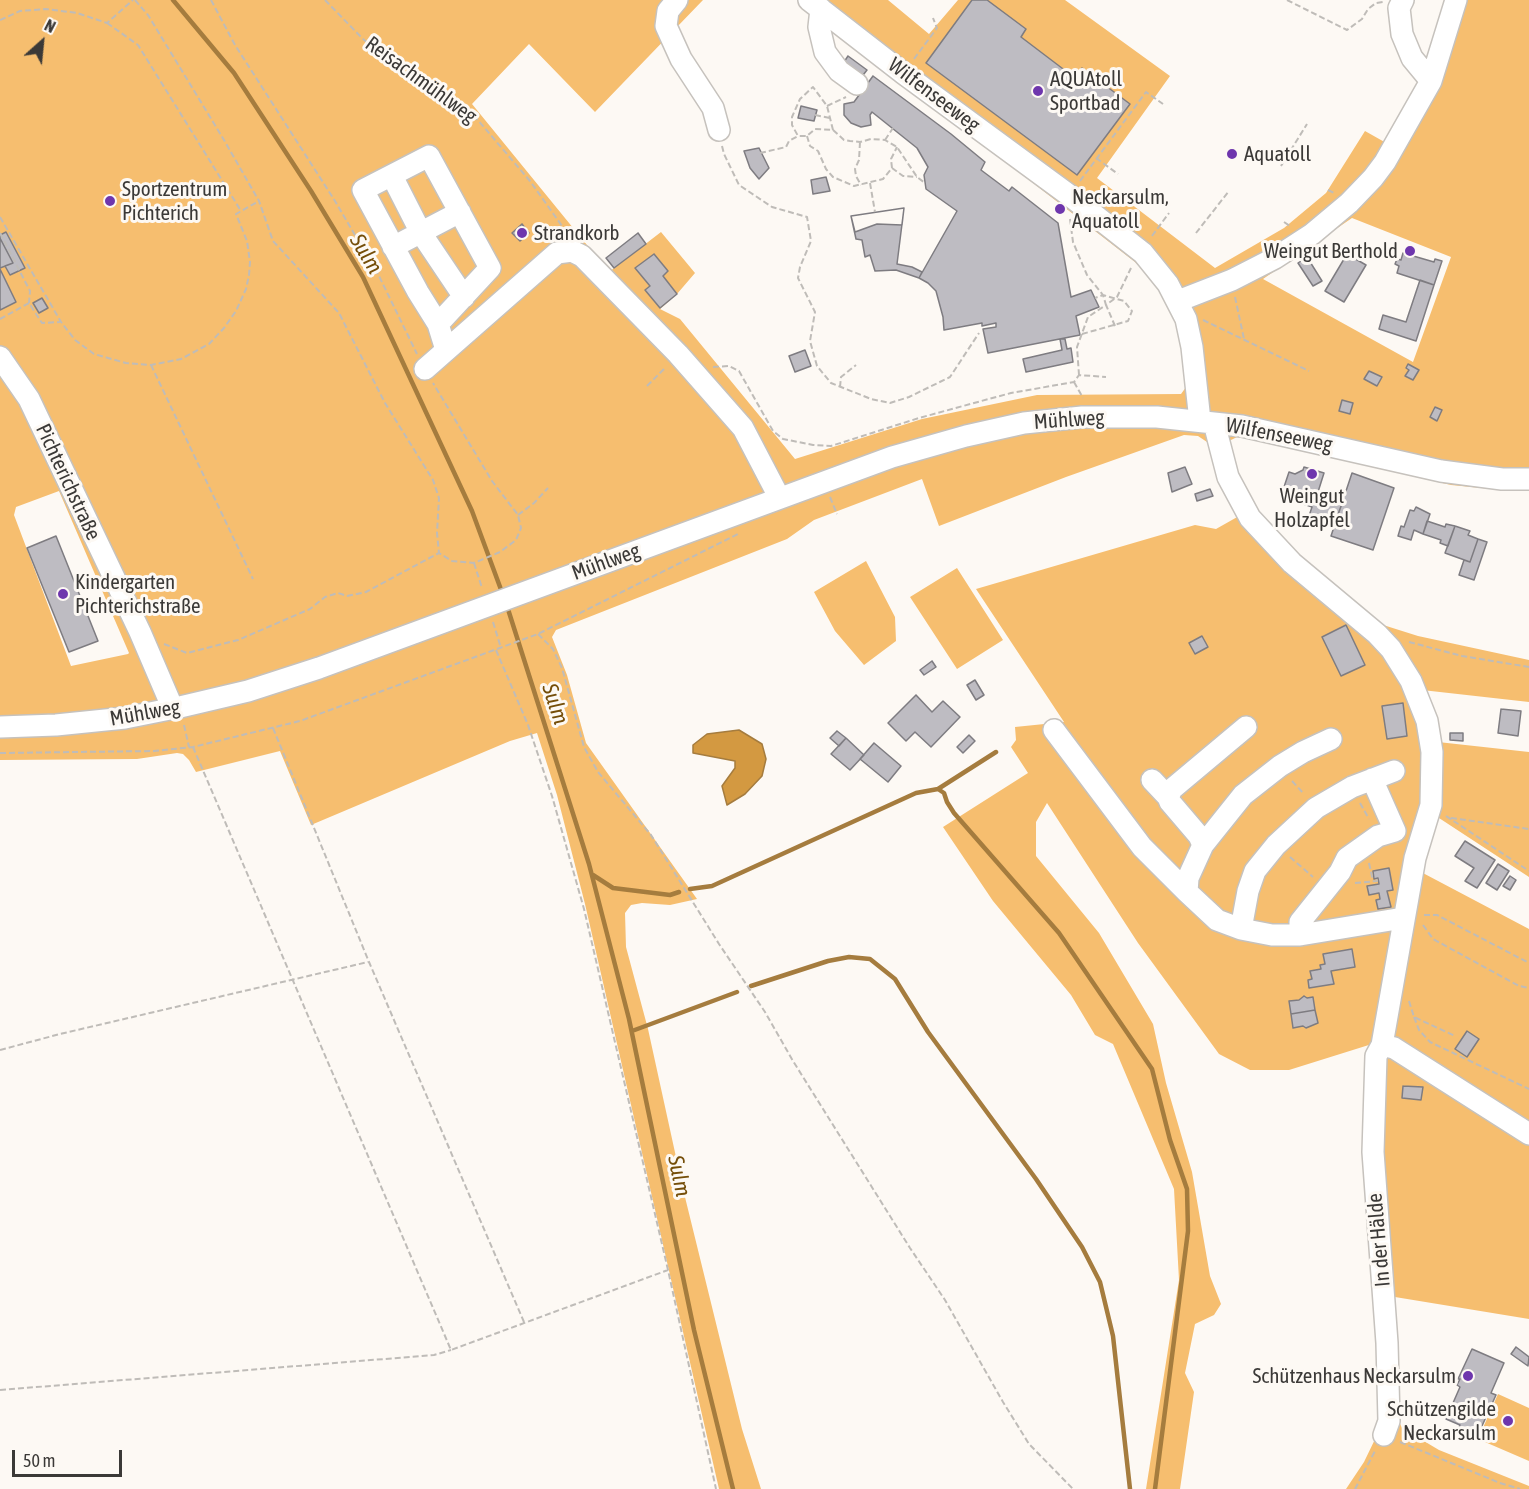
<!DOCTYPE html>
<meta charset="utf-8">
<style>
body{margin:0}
#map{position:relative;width:1529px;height:1489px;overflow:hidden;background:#fdf9f4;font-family:"Asap Condensed",sans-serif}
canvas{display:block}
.north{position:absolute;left:12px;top:12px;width:60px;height:60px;-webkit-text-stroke:4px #fdf9f4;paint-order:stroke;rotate:27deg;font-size:16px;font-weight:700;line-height:24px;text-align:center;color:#3b3937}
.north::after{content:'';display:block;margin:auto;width:21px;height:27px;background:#3b3937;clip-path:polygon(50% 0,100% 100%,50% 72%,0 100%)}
.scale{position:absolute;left:12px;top:1450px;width:110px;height:27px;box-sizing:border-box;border:3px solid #3b3937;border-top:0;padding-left:8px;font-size:18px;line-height:21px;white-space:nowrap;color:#3b3937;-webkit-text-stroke:4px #fdf9f4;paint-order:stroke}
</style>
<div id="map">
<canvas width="1529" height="1489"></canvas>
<div class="north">N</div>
<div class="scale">50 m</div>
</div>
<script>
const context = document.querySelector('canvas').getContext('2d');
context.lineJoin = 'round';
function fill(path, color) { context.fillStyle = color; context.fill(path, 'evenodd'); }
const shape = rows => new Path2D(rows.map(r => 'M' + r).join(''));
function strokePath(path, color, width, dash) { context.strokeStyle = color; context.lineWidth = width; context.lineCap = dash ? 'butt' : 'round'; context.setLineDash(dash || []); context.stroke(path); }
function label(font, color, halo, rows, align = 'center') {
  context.font = font + ' "Asap Condensed",sans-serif'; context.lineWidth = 6; context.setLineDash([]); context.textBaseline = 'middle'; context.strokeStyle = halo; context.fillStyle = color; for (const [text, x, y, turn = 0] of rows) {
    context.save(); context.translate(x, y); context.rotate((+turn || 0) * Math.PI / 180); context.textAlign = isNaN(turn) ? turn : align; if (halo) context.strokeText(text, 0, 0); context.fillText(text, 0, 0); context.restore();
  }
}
const green = shape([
 [0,0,703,0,595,112,529,44,472,104,609,272,661,232,695,273,677,294,660,309,680,319,795,459,922,419,1037,395,1181,394,1189,383,1176,316,1163,291,1135,262,797,0,888,0,929,34,958,0,1065,0,1170,76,1097,178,1215,268,1284,228,1326,193,1365,131,1388,144,1419,84,1446,0,1529,0,1529,490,1502,490,1451,485,1258,440,1237,437,1229,441,1232,468,1256,516,1295,559,1380,624,1418,636,1529,660,1529,702,1422,690,1438,742,1529,752,1529,877,1439,818,1435,821,1421,872,1529,929,1529,1319,1395,1297,1396,1415,1402,1428,1439,1450,1529,1486,1529,1489,1346,1489,1364,1462,1379,1431,1372,1044,1289,1070,1250,1070,1219,1054,1138,943,1047,803,1036,822,1036,856,1099,933,1153,1024,1166,1083,1192,1172,1210,1276,1221,1304,1214,1315,1195,1324,1185,1373,1194,1392,1180,1489,1146,1489,1179,1280,1174,1189,1113,1044,1095,1035,1071,995,993,901,943,827,1028,773,1011,747,1016,740,1015,727,1064,722,976,589,1195,525,1216,529,1239,516,1213,450,1207,442,1198,436,1184,435,1066,477,939,526,922,479,814,520,787,539,556,630,552,637,567,675,586,743,697,899,670,905,642,903,631,905,625,913,626,947,648,1029,683,1189,742,1429,761,1489,719,1489,585,904,557,795,537,733,510,741,311,825,280,751,196,772,189,760,183,754,177,753,137,759,0,760],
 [1352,218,1451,257,1413,362,1263,279],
 [59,491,129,653,128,654,71,666,14,515,16,507],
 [866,561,895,617,896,641,864,665,835,631,814,592],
 [957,568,1003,640,957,669,910,597],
 [1498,1394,1529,1408,1529,1461,1478,1439]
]);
const water = shape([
 [739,730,762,744,766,759,762,776,745,794,727,805,722,786,735,768,735,761,693,753,693,745,707,734,739,730]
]);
const stream = shape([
 [173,0,234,73,311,191,363,277,472,511,503,595],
 [507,606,589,864,629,1019,694,1330,733,1489],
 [938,789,944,793,947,802,954,813,1059,933,1152,1069,1170,1140,1187,1189,1188,1231,1155,1489],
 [593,875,613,888,670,895,679,892],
 [690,889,712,886,916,793,938,789,996,752],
 [751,986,828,961,849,957,870,959,895,979,928,1032,1036,1179,1082,1247,1100,1282,1113,1336,1130,1489],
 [632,1031,737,992]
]);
const building = shape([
 [972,0,987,0,1026,29,1021,37,1075,78,1082,68,1130,104,1077,175,926,63,972,0],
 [848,56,867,70,860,79,842,65,848,56],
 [873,76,951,134,985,162,981,170,1009,191,1012,187,1058,223,1071,297,1091,290,1099,307,1076,316,1080,335,988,353,983,329,996,327,996,323,982,326,982,323,944,330,943,317,936,291,928,283,919,278,957,211,926,189,924,175,928,167,917,148,872,112,870,115,871,125,861,127,851,123,844,115,844,104,854,102,873,76],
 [801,106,817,110,814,121,798,118,801,106],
 [759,148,769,168,759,179,750,168,744,151,759,148],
 [826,177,830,191,813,194,811,180,826,177],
 [904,208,897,264,912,267,922,272,919,278,896,270,875,271,870,255,865,257,862,240,856,239,851,216,904,208],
 [904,208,902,225,877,224,855,232,851,216,904,208],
 [522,224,529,233,520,241,512,233,522,224],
 [6,232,25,268,10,275,5,266,13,263,0,238,0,235,6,232],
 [638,233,646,244,614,268,606,258,638,233],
 [0,238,13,263,0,268,0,238],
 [1403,253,1434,262,1435,259,1442,261,1434,285,1397,273,1399,266,1395,264,1397,259,1401,260,1403,253],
 [654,254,668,271,663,276,677,294,660,308,645,290,650,286,635,268,654,254],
 [1347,254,1366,265,1344,302,1325,291,1347,254],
 [1307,257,1322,281,1313,286,1298,263,1307,257],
 [0,269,16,302,0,310,0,269],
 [1420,280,1434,285,1416,341,1379,329,1383,315,1406,322,1420,280],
 [42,298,48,308,39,313,33,303,42,298],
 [1060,339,1065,339,1067,349,1071,348,1073,362,1026,372,1023,359,1062,350,1060,339],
 [805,350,811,366,795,372,789,356,805,350],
 [1408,364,1419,370,1413,380,1405,376,1409,370,1406,368,1408,364],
 [1369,371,1382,377,1377,386,1364,379,1369,371],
 [1342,400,1353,403,1350,414,1339,411,1342,400],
 [1435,407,1442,410,1437,421,1430,417,1435,407],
 [1185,467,1192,484,1172,492,1168,473,1185,467],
 [1304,467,1324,473,1318,492,1343,501,1334,525,1309,516,1312,507,1281,496,1289,472,1295,474,1303,470,1304,467],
 [1352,473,1394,488,1373,550,1331,536,1352,473],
 [1210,489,1213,496,1197,501,1195,494,1210,489],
 [1416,507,1430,514,1423,534,1414,530,1411,540,1398,536,1401,526,1404,527,1410,510,1414,511,1416,507],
 [1427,521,1445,527,1446,524,1455,526,1448,546,1440,543,1441,540,1423,534,1427,521],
 [1455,526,1470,531,1468,535,1478,539,1470,562,1445,553,1455,526],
 [56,536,98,641,69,652,27,548,56,536],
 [1478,539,1487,542,1474,580,1459,575,1464,560,1470,562,1478,539],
 [1346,625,1365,665,1341,676,1322,637,1346,625],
 [1202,636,1208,647,1195,654,1189,643,1202,636],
 [932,661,936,667,924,675,920,670,932,661],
 [975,680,984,695,976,700,967,685,975,680],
 [916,695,932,712,943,701,960,717,931,747,915,732,906,741,888,723,916,695],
 [1403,703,1407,736,1387,739,1382,706,1403,703],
 [1501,709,1521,711,1518,736,1498,733,1501,709],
 [837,731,846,738,839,746,830,738,837,731],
 [1450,733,1463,733,1463,741,1450,740,1450,733],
 [969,735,975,741,963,753,957,747,969,735],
 [846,738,864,755,850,770,831,754,846,738],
 [874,743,901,766,888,782,860,759,874,743],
 [1465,841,1495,860,1477,888,1465,881,1474,868,1455,856,1465,841],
 [1498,864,1509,871,1497,890,1486,883,1498,864],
 [1389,868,1393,890,1387,891,1391,907,1378,909,1376,900,1380,899,1379,893,1369,895,1367,886,1379,884,1378,878,1374,879,1373,871,1389,868],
 [1510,876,1516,880,1510,890,1503,886,1510,876],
 [1352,949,1355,967,1331,971,1334,984,1309,988,1308,980,1312,979,1310,971,1321,969,1320,965,1325,964,1323,954,1352,949],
 [1304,996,1307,998,1313,997,1315,1010,1291,1014,1289,1001,1299,1000,1304,996],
 [1315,1010,1318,1023,1306,1028,1303,1026,1293,1028,1291,1014,1315,1010],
 [1467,1031,1479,1039,1467,1057,1455,1049,1467,1031],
 [1403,1086,1423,1087,1421,1100,1402,1098,1403,1086],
 [1516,1347,1529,1357,1528,1366,1511,1354,1516,1347],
 [1472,1349,1504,1363,1491,1393,1496,1395,1477,1437,1458,1429,1460,1425,1446,1419,1460,1387,1457,1385,1460,1379,1458,1379,1472,1349]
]);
const path = shape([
 [135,0,148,15,224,140,259,201,273,241,339,313,385,403,433,480,439,498,437,533,439,553,452,561,474,563,500,552,516,540,521,528,518,515,492,481,433,383],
 [211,0,235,45,335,201,379,276,417,354],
 [325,0,362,38,387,60,413,79,477,119,530,181,567,233],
 [1287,0,1347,30,1362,19,1368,9,1376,3,1383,2],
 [0,20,20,11,46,9,77,13,107,23,133,0],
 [107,23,138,45,241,211],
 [914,59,937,28,933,18],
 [827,106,846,97],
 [815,115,830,118],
 [833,130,827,106,813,87,800,99,792,117,792,125,798,136,807,136,815,129,833,130,844,140,850,141,860,142,871,139,885,140,897,147,917,177,925,183],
 [807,136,810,146,818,151,826,169,833,177,854,186,883,179,892,168,903,176,917,177],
 [885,140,893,128],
 [860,142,859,160,855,169,856,176,861,185],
 [722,146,724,154,739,185,772,207,807,217,811,241,800,267,798,278,815,312,810,341,817,366,831,383,871,399,890,403,909,397,950,377,979,333],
 [760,153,786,147,789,141,798,136],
 [1096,158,1118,174],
 [1281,166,1307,124],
 [892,168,891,159,897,147],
 [1080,181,1146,92,1163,104],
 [870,183,875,212],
 [1328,190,1334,193],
 [0,217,61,322,75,340,94,354,126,363,151,365,181,359,209,344,224,328,236,311,246,289,249,275,250,262,247,241,236,214,259,201],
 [1070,219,1073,242,1087,275,1103,295,1106,305,1088,317,1077,347,1079,375],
 [1284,222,1290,226],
 [0,233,30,291,29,303],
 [1196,233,1229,191],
 [1152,236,1169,213],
 [1235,297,1244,339],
 [0,319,29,303,42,323,60,322],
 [1203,320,1309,371],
 [1115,326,1106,305,1117,297,1131,268],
 [1082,334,1128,321,1132,311,1124,301,1103,295,1095,298],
 [151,365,253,579],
 [713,367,729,366,739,371,773,431,783,439,813,445,831,446,919,418,974,403,1011,393,1074,382,1079,375,1106,377],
 [1074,382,1083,398],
 [647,386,666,367],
 [840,387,841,377,856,365],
 [830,497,837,514],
 [518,515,534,503,548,488],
 [474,563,482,588],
 [493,622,501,648],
 [538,634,553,649,562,668,584,747,598,772,651,835,676,875,719,944,765,1012,793,1061,910,1248,945,1300,1003,1402,1029,1444,1073,1489],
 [1409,642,1462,656,1529,667],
 [164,644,187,653,238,640,310,609,325,597,338,593,347,596,366,592,439,553],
 [496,650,528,725,552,796,584,909,668,1270,716,1489],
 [184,725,189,747],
 [273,728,369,962,524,1322],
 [193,747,451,1350,668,1270],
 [0,753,154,751,193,747,300,721,538,634,738,534],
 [1292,781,1304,794],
 [1360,803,1369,819],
 [1446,816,1529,871],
 [1451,818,1529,829],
 [1290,857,1313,877],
 [1369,863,1373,881],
 [1355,883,1377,881,1376,878],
 [1424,915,1437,915,1529,963],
 [1423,925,1433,939,1519,986,1529,988],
 [1409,1001,1414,1017,1455,1036],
 [1414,1017,1419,1030,1430,1042,1529,1089],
 [0,1050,60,1034,368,962],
 [0,1390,434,1355,451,1350],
 [1400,1442,1500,1483,1520,1489],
 [1355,1489,1375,1451]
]);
const minor = shape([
 [677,0,668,11,666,26,681,59,713,108,719,130],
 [809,0,903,73,1069,195,1143,253,1168,284,1186,319,1192,347,1200,421],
 [1403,0,1399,8,1402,34,1412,58,1431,81],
 [821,9,819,27,825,52,839,71,857,84],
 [392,176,421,233,464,297],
 [393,247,460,212],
 [1178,301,1232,280,1275,258,1312,234,1349,203,1373,178,1385,162,1431,81,1456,0],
 [438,324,490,268,429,156,363,190,418,292,438,324,446,350],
 [0,357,29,399,38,418,140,632,173,709],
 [425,369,557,253,572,251,582,256,678,354,743,428,779,497],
 [1214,423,1228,477,1250,518,1292,563,1377,634,1391,649,1411,681,1427,721,1432,752,1431,805,1415,858,1382,1045,1376,1056,1373,1152,1387,1343,1389,1421,1384,1435],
 [0,727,56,725,125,718,180,707,248,691,319,668,892,457,966,436,1024,423,1082,417,1157,417,1242,426,1441,471,1502,479,1529,479],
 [1054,730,1142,847,1187,892],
 [1152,780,1168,797,1170,802,1199,836,1203,845,1188,878,1187,892,1217,920,1241,929,1272,935,1300,935,1403,918],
 [1168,797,1172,789,1246,727],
 [1203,845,1243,795,1280,766,1303,752,1331,739],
 [1241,929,1248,891,1255,871,1276,845,1316,808,1352,787,1394,771],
 [1300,935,1300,922,1340,872,1347,858,1378,836,1395,831,1372,779],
 [1382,1045,1394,1048,1529,1134]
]);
const markers = [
 [1038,91,6,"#6e36ad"],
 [1232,154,6,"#6e36ad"],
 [110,201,6,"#6e36ad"],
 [1060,209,6,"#6e36ad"],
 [522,233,6,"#6e36ad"],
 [1410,251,6,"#6e36ad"],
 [1312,474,6,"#6e36ad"],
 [63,594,6,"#6e36ad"],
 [1468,1376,6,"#6e36ad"],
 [1508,1421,6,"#6e36ad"]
];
const poiNames = [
 ["AQUAtoll",1050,79],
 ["Sportbad",1050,103],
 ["Aquatoll",1244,154],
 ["Sportzentrum",122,189],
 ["Pichterich",122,213],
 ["Neckarsulm,",1072,197],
 ["Aquatoll",1072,221],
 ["Strandkorb",534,233],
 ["Weingut Berthold",1398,251,"right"],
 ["Weingut",1312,496,"center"],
 ["Holzapfel",1312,520,"center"],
 ["Kindergarten",75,582],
 ["Pichterichstraße",75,606],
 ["Schützenhaus Neckarsulm",1456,1376,"right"],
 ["Schützengilde",1496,1409,"right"],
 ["Neckarsulm",1496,1433,"right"]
];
const streetNames = [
 ["Reisachmühlweg",421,80,36],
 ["Wilfenseeweg",934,95,37],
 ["Mühlweg",1069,420,-4],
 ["Wilfenseeweg",1279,435,11],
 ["Pichterichstraße",68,482,65],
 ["Mühlweg",606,562,-20],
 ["Mühlweg",145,713,-10],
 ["In der Hälde",1379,1240,-95]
];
const waterNames = [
 ["Sulm",366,254,59],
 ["Sulm",555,704,72],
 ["Sulm",679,1176,78]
];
fill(green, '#f6be6f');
fill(water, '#d39941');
strokePath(water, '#a57c3e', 1.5);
strokePath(stream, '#a57c3e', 4.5);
fill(building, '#bebcc2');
strokePath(building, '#7e7c81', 1.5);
strokePath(minor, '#c6c2bd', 24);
strokePath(path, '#bfbcb8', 2, [6, 3]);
strokePath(minor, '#fff', 21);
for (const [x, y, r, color] of markers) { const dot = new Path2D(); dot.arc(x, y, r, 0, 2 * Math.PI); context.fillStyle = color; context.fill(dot); strokePath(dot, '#fdf9f4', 2); }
label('21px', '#3b3937', '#fdf9f4', poiNames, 'left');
label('21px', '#3b3937', '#fdf9f4', streetNames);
label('italic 22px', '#754e09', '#fdf9f4', waterNames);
</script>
